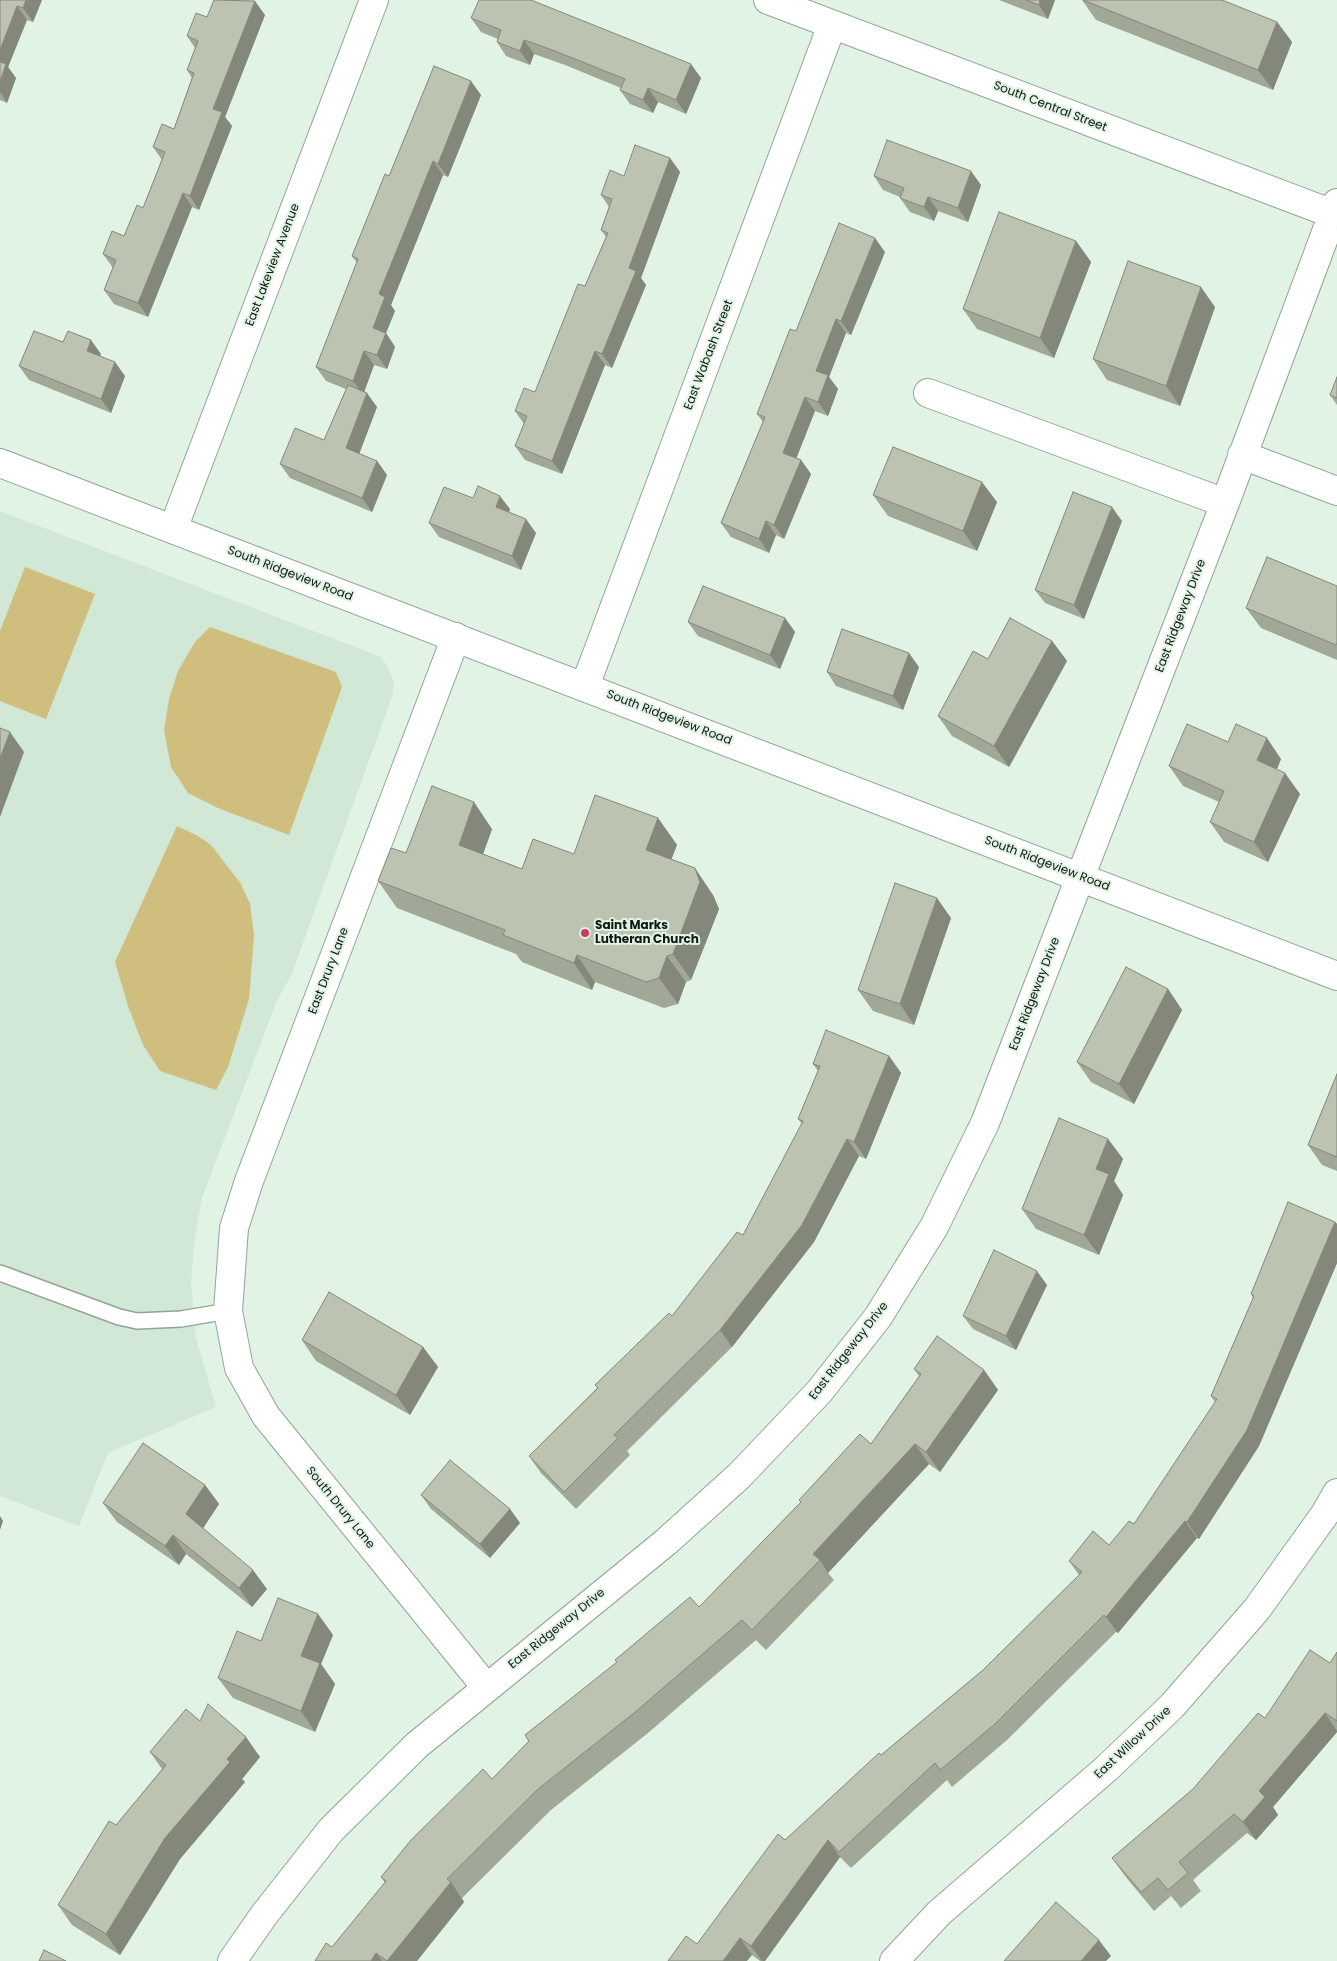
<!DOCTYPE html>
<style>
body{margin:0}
canvas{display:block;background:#e1f3e5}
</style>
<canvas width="1337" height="1961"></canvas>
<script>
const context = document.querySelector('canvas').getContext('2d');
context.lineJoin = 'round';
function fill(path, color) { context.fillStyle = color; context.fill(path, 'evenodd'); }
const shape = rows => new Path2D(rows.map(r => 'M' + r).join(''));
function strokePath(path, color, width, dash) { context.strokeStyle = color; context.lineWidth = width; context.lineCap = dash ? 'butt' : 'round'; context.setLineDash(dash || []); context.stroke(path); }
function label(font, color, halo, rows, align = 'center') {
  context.font = font + ' Poppins,sans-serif'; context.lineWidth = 4; context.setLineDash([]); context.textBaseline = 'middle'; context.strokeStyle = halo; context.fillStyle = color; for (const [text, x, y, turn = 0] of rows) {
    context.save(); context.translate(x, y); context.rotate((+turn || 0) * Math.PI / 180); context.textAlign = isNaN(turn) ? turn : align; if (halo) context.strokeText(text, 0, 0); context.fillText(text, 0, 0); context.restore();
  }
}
const built = shape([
 [0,511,381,657,389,669,394,683,392,697,291,976,277,1000,202,1198,194,1244,191,1284,196,1338,216,1407,108,1453,79,1526,0,1496]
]);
const green = shape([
 [25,567,95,594,46,719,0,701,0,631],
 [210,627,336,672,342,687,289,835,218,808,188,793,171,767,164,730,169,699,178,671,195,642],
 [177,826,198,836,211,845,241,884,250,904,254,935,249,999,228,1067,216,1090,160,1071,143,1045,128,1006,115,962]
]);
const service = shape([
 [0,1273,119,1317,137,1321,181,1319,228,1311]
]);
const minor = shape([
 [768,0,1333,214],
 [928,393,1225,503],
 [1242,455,1337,491],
 [173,529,374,0],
 [456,637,249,1181,234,1228,228,1311,239,1368,266,1416,486,1687],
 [585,686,832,25],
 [232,1961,264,1915,331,1830,417,1745,666,1542,739,1476,819,1392,878,1317,934,1227,985,1123,1225,503,1337,203],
 [894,1961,939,1913,1106,1769,1172,1706,1257,1609,1325,1514,1337,1493]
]);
const secondary = shape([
 [0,463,1337,976]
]);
const wall = shape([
 [0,0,42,0,33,22,27,20,8,67,16,78,7,103,0,100],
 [999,0,1055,0,1048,19],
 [1082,0,1277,22,1292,42,1273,90,1096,20],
 [265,15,225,117,232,126,199,210,192,207,148,317,114,304,104,290,113,268,103,254,124,236,143,208,162,160,153,147,174,129,192,78,187,70,195,48,187,36,207,17],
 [471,18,701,78,686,114,658,102,653,113,630,104,620,90,621,88,565,65,534,54,530,65,506,56,497,42,498,39,481,32],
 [481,95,448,177,443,175,391,305,395,311,386,333,395,347,387,369,374,365,364,392,377,407,359,454,377,461,387,475,372,512,290,478,280,464,324,440,346,389,326,381,316,367,357,263,352,256,389,176],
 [670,158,680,172,641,278,646,285,612,368,605,365,562,474,525,460,515,446,524,424,515,411,535,392,585,286,606,237,601,230,609,207,601,195,624,176],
 [874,176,981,185,968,222,938,211,934,221,910,212,900,198,900,197,883,190],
 [1076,241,1091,262,1054,358,977,329,963,309],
 [885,252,851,335,846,333,829,377,838,389,828,416,815,411,796,458,801,460,811,474,784,539,776,535,769,553,731,537,721,523,763,422,757,414],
 [1215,307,1180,406,1107,380,1093,359],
 [63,342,101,354,100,356,125,376,111,413,29,380,19,366],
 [1337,377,1337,405,1330,395],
 [873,495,997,502,977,551,888,516],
 [473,498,510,509,509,512,536,533,521,570,439,537,429,523],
 [1122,521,1084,619,1045,603,1035,590],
 [1337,586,1337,660,1261,628,1246,608],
 [785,618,795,632,780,669,698,636,688,622],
 [1052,641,1067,661,1009,767,952,736,938,716,988,659],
 [919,667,903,710,836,686,827,672],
 [1228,742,1281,759,1277,769,1300,794,1268,862,1224,842,1210,822,1219,802,1183,786,1169,766],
 [658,818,677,845,671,859,713,895,719,909,691,980,686,982,678,1004,664,1008,595,982,592,990,522,962,516,954,397,908,378,881,406,853,492,829,483,854,522,869,574,854],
 [951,918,914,1025,873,1011,858,990],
 [1168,989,1182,1010,1134,1104,1091,1082,1077,1062],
 [889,1056,901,1073,866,1159,859,1156,814,1242,732,1347,627,1451,630,1455,576,1509,541,1473,529,1456,597,1388,595,1385,672,1316,743,1235,802,1124,798,1119,818,1071,813,1064],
 [1337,1074,1337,1171,1322,1165,1308,1145],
 [1108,1139,1123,1159,1114,1181,1123,1195,1099,1255,1036,1229,1022,1209],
 [1335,1222,1337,1224,1337,1263,1259,1446,1199,1539,1197,1538,1118,1633,1116,1632,1007,1740,952,1787,947,1780,851,1868,840,1857,765,1961,760,1961,752,1955,697,1944,785,1840,881,1755,983,1670,1079,1575,1069,1561,1109,1545,1134,1524,1215,1402,1211,1396,1253,1298,1251,1294],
 [1047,1285,1016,1350,973,1329,963,1316],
 [302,1340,423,1347,438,1367,410,1415,316,1361],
 [914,1369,984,1370,998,1390,940,1472,929,1464,828,1573,834,1580,766,1650,756,1640,648,1733,551,1810,462,1898,464,1902,417,1961,315,1961,332,1947,385,1883,381,1877,492,1779,529,1742,525,1735,699,1607,801,1502,799,1500,871,1444,919,1376],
 [205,1485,219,1504,203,1528,267,1589,252,1607,186,1554,179,1565,117,1522,103,1503],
 [421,1495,510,1509,520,1523,490,1558,431,1509],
 [318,1614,333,1635,321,1664,335,1684,315,1732,233,1698,218,1678,261,1641],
 [1337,1652,1337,1732,1273,1807,1278,1815,1256,1840,1247,1833,1193,1880,1201,1891,1181,1908,1171,1896,1154,1911,1125,1876,1112,1858,1193,1789,1265,1718,1330,1663],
 [200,1721,260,1757,242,1779,245,1782,180,1859,120,1955,72,1925,58,1905,116,1825,162,1769,150,1752]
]);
const shadedWall = shape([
 [26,0,42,0,33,22,23,8],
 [1040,0,1055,0,1048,19,1039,5],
 [255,1,265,15,225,117,232,126,199,210,190,196,213,109],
 [17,6,27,20,8,67,16,78,7,103,0,92,0,50],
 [1277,22,1292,42,1273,90,1258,70],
 [524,40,534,54,530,65,520,51],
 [691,64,701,78,686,114,676,100],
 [471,81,481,95,448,177,438,164],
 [648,88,658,102,653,113,643,100],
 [670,158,680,172,641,278,646,285,612,368,602,354,629,268],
 [433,161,443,175,391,305,395,311,386,333,395,347,387,369,377,355,373,328,379,294],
 [971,171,981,185,968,222,958,208],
 [183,193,192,207,148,317,138,303],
 [928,197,938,211,934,221,924,207],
 [875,238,885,252,851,335,841,321],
 [1076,241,1091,262,1054,358,1040,338],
 [1201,287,1215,307,1180,406,1166,386],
 [836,319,846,333,829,377,838,389,828,416,818,402,816,371],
 [91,340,101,354,96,365,87,351],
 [364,351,374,365,363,395,353,381],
 [595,351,605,365,562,474,552,461],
 [115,362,125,376,111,413,101,399],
 [367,393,377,407,356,462,346,448],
 [805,397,815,411,793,467,783,453],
 [801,460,811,474,784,539,774,525],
 [377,461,387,475,372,512,362,498],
 [982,482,997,502,977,551,963,531],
 [500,496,510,509,506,521,496,507],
 [1112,507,1122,521,1084,619,1074,605],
 [526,519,536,533,521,570,512,556],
 [766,521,776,535,769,553,759,539],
 [785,618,795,632,780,669,770,655],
 [1052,641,1067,661,1009,767,994,746],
 [909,653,919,667,903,710,893,696],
 [10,732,24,752,0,817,0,758],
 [1267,738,1281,759,1272,781,1257,760],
 [1285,773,1300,794,1268,862,1254,842],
 [474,802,492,829,477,871,459,845],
 [658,818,677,845,665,876,646,850],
 [695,868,713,895,719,909,691,980,673,954],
 [937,898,951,918,914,1025,900,1004],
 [577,955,595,982,592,990,574,963],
 [667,956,686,982,678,1004,659,978],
 [1168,989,1182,1010,1134,1104,1119,1084],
 [889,1056,901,1073,866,1159,854,1142],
 [847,1139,859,1156,814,1242,732,1347,720,1330],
 [1108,1139,1123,1159,1114,1181,1123,1195,1099,1255,1084,1235,1096,1169],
 [1335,1222,1337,1224,1337,1263,1259,1446,1199,1539,1187,1522],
 [1037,1271,1047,1285,1016,1350,1006,1336],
 [423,1347,438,1367,410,1415,396,1395],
 [984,1370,998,1390,940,1472,926,1452],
 [915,1444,929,1464,828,1573,820,1560,813,1554],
 [205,1485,219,1504,200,1533,186,1514],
 [510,1509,520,1523,490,1558,480,1544],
 [0,1516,3,1521,0,1530],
 [1185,1521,1197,1538,1118,1633,1106,1617],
 [173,1535,186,1554,179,1565,165,1546],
 [253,1570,267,1589,252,1607,239,1588],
 [318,1614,333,1635,321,1664,335,1684,315,1732,301,1711,301,1656],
 [1325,1713,1337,1731,1337,1732,1273,1807,1278,1815,1256,1840,1243,1822,1259,1791],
 [246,1737,260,1757,242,1779,245,1782,180,1859,120,1955,106,1934,165,1838,227,1759],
 [828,1840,840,1857,765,1961,762,1961,751,1946],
 [451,1882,464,1902,417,1961,387,1961],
 [740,1938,752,1955,747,1961,723,1961],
 [1099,1940,1111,1956,1106,1961,1081,1961],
 [376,1953,382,1961,371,1961]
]);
const building = shape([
 [0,0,26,0,23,8,17,6,0,50,0,0],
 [214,0,255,1,213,109,222,112,190,196,183,193,138,303,104,290,116,260,103,254,112,231,124,236,137,205,143,208,165,152,153,147,162,124,174,129,194,73,187,70,198,41,187,36,196,13,207,17,214,0],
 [479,0,531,0,691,64,676,100,648,88,643,100,620,90,625,79,555,51,524,40,520,51,497,42,501,30,471,18,479,0],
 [1026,0,1040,0,1039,5,1026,0],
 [1083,0,1222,0,1277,22,1258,70,1083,0],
 [0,62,6,64,0,82,0,62],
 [434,66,471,81,438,164,433,161,379,294,385,297,373,328,386,333,377,355,364,351,353,381,316,367,358,259,352,256,385,174,389,176,434,66],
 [887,140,971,171,958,208,928,197,924,207,900,198,904,188,874,176,887,140],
 [635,145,670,158,629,268,636,271,602,354,595,351,552,461,515,446,527,416,515,411,524,388,535,392,578,284,585,286,608,233,601,230,612,199,601,195,610,170,624,176,635,145],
 [999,212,1076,241,1040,338,963,309,999,212],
 [839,223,875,238,841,321,836,319,816,371,828,375,818,402,805,397,783,453,801,460,774,525,766,521,759,539,721,523,765,417,757,414,790,329,796,331,839,223],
 [1128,261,1201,287,1166,386,1093,359,1128,261],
 [34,331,63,342,68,331,91,340,87,351,115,362,101,399,19,366,34,331],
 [1337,377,1337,398,1330,395,1337,377],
 [348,385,367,393,346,448,377,461,362,498,280,464,295,428,324,440,348,385],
 [893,447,982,482,963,531,873,495,893,447],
 [478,486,500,496,496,507,526,519,512,556,429,523,444,487,473,498,478,486],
 [1073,492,1112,507,1074,605,1035,590,1073,492],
 [1267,557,1337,586,1337,643,1336,645,1246,608,1267,557],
 [703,586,785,618,770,655,688,622,703,586],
 [1010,618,1052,641,994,746,938,716,973,651,988,659,1010,618],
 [842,629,909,653,893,696,827,672,842,629],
 [1187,724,1228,742,1236,724,1267,738,1257,760,1285,773,1254,842,1210,822,1224,791,1169,766,1187,724],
 [0,728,10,732,0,758,0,728],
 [432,786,474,802,459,845,522,869,533,839,574,854,595,795,658,818,646,850,695,868,700,882,673,954,667,956,659,978,646,982,577,955,574,963,503,935,505,930,378,881,391,848,406,853,432,786],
 [895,883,937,898,900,1004,858,990,895,883],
 [1126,967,1168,989,1119,1084,1077,1062,1126,967],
 [826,1030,889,1056,854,1142,847,1139,802,1225,720,1330,614,1435,618,1438,564,1492,529,1456,598,1388,595,1385,669,1313,672,1316,737,1232,743,1235,803,1121,798,1119,820,1066,813,1064,826,1030],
 [1337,1074,1337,1157,1308,1145,1337,1074],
 [1059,1118,1108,1139,1096,1169,1109,1174,1084,1235,1022,1209,1059,1118],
 [1288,1202,1335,1222,1247,1430,1187,1522,1185,1521,1106,1617,1104,1615,995,1724,940,1770,935,1763,839,1852,828,1840,751,1946,740,1938,723,1961,668,1961,686,1936,697,1944,778,1834,785,1840,879,1753,881,1755,983,1670,1082,1572,1069,1561,1093,1531,1109,1545,1129,1521,1134,1524,1217,1399,1211,1396,1254,1296,1251,1294,1288,1202],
 [994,1250,1037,1271,1006,1336,963,1316,994,1250],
 [329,1292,423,1347,396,1395,302,1340,329,1292],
 [937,1336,984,1370,926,1452,915,1444,813,1554,820,1560,752,1630,742,1620,634,1713,537,1790,447,1879,451,1882,387,1961,376,1953,371,1961,315,1961,326,1943,332,1947,386,1881,381,1877,411,1840,483,1769,492,1779,529,1741,525,1735,617,1662,615,1660,690,1597,699,1607,801,1502,799,1500,860,1434,871,1444,921,1374,914,1369,937,1336],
 [143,1443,205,1485,186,1514,253,1570,239,1588,173,1535,165,1546,103,1503,143,1443],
 [450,1460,510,1509,480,1544,421,1495,450,1460],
 [278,1598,318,1614,301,1656,320,1663,301,1711,218,1678,237,1631,261,1641,278,1598],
 [1310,1650,1330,1663,1337,1652,1337,1721,1325,1713,1259,1791,1265,1797,1243,1822,1234,1814,1179,1862,1188,1873,1168,1890,1158,1878,1141,1892,1112,1858,1193,1789,1258,1713,1265,1718,1310,1650],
 [208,1704,246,1737,227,1759,230,1762,165,1838,106,1934,58,1905,109,1821,116,1825,166,1765,150,1752,186,1709,200,1721,208,1704],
 [1056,1902,1099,1940,1081,1961,1004,1961,1056,1902],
 [44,1950,66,1961,39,1961,44,1950]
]);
const markers = [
 [585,933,5,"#ca3a5f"]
];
const streetNames = [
 ["South Central Street",1050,107,21],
 ["East Lakeview Avenue",273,265,-69],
 ["East Wabash Street",709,355,-69],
 ["South Ridgeview Road",290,574,21],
 ["East Ridgeway Drive",1181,616,-69],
 ["South Ridgeview Road",669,718,21],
 ["South Ridgeview Road",1047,864,21],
 ["East Drury Lane",329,971,-69],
 ["East Ridgeway Drive",1035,994,-69],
 ["East Ridgeway Drive",849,1351,-52],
 ["South Drury Lane",340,1508,51],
 ["East Ridgeway Drive",557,1629,-39],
 ["East Willow Drive",1133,1743,-43]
];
const poiNames = [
 ["Saint Marks",595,926],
 ["Lutheran Church",595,940]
];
fill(built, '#d0e8d5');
fill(green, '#cfbe7d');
strokePath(service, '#93a497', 18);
strokePath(minor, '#93a497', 30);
strokePath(secondary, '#93a497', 30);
strokePath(service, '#fff', 15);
strokePath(minor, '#fff', 28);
strokePath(secondary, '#fff', 28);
fill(wall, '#a2a897');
fill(shadedWall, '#84887b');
fill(building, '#bcc3b0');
strokePath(building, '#84887b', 1);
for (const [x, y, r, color] of markers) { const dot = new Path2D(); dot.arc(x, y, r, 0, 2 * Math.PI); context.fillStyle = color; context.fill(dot); strokePath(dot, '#e1f3e5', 2); }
label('12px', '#111713', '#e1f3e5', streetNames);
label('bold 12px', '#111713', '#e1f3e5', poiNames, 'left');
</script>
